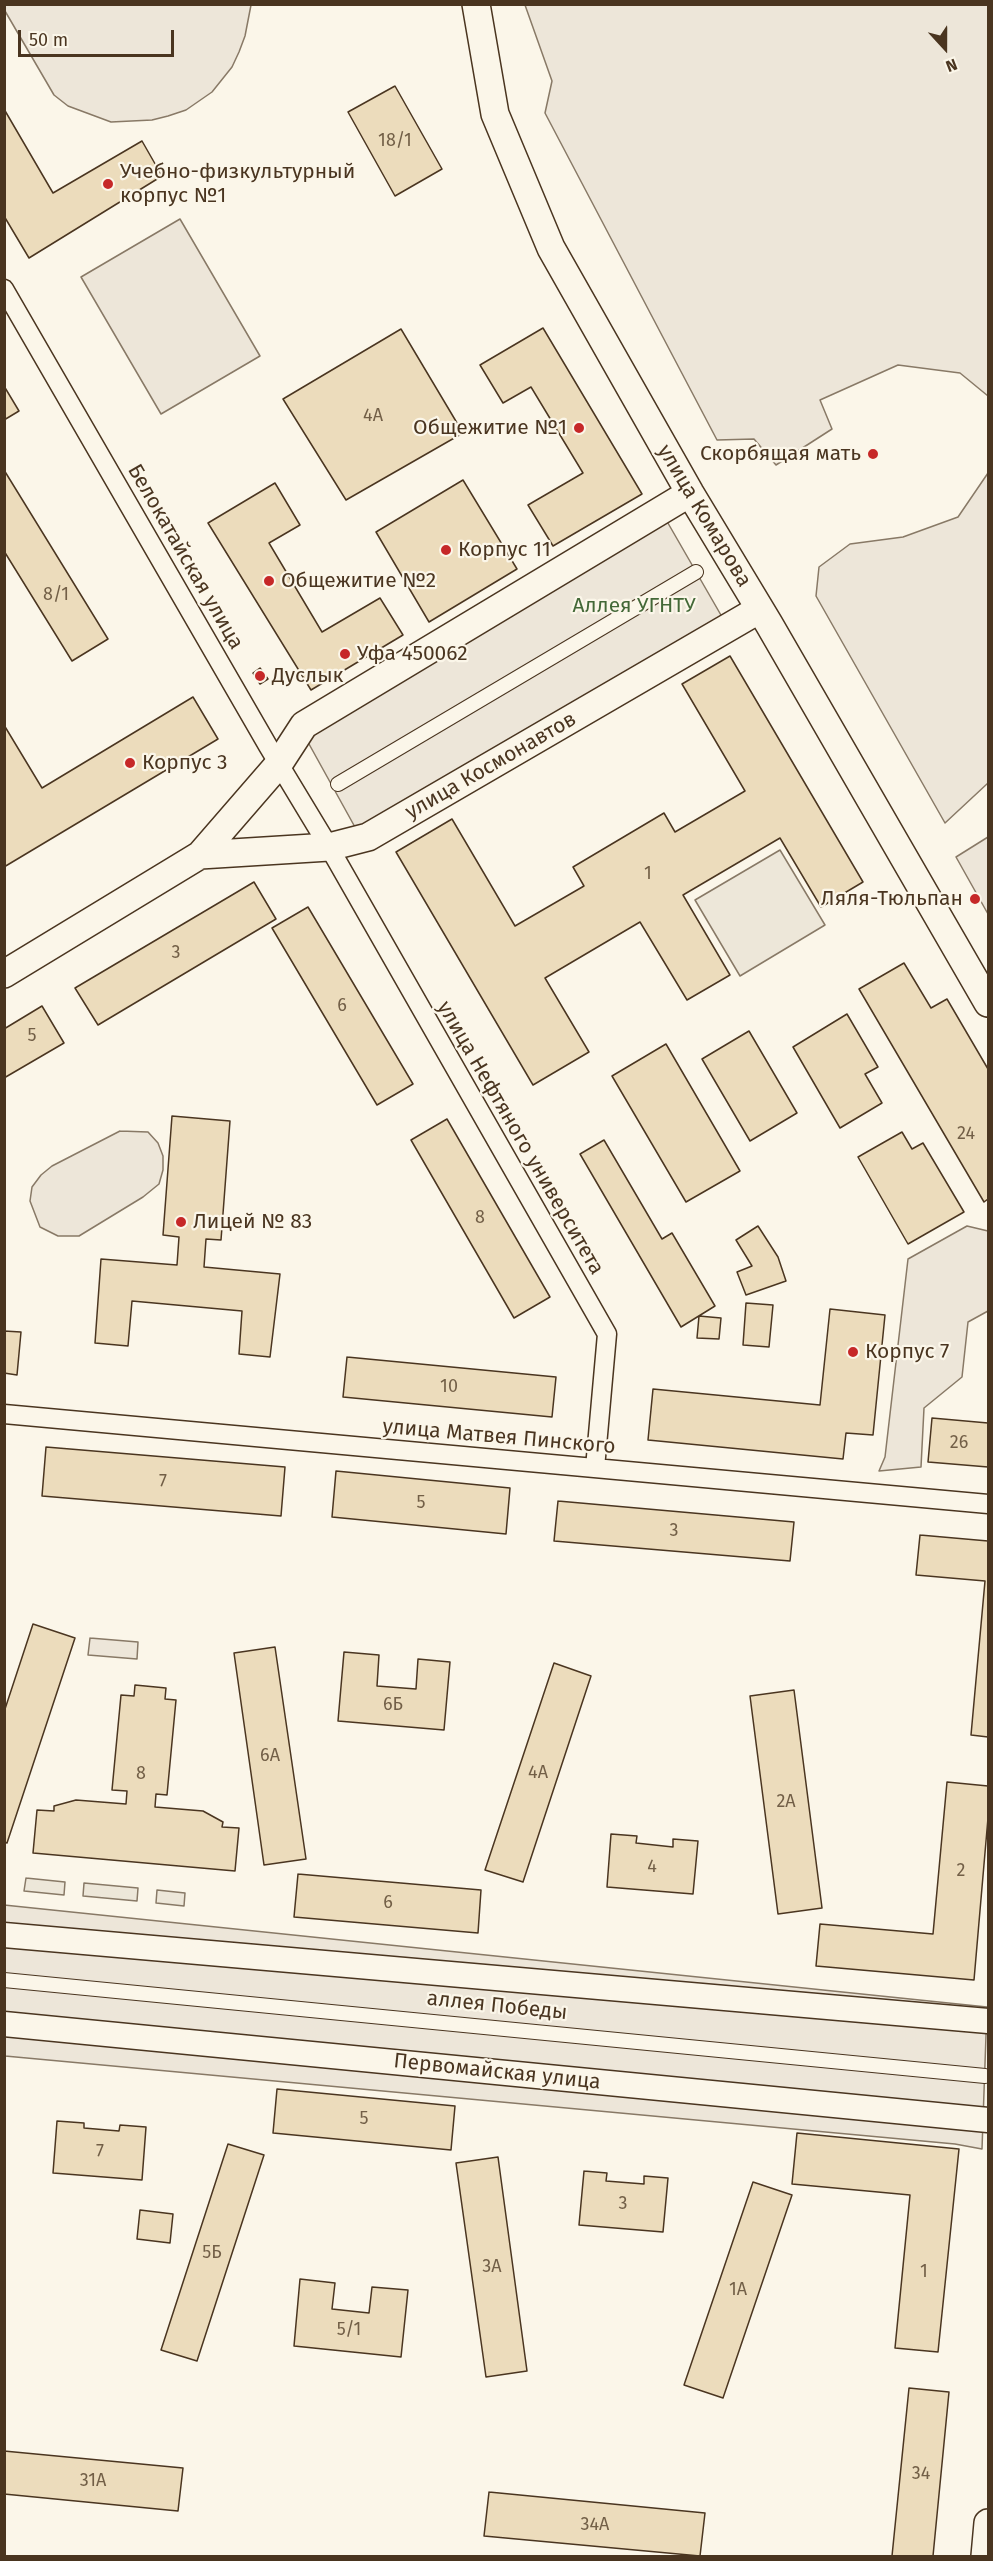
<!DOCTYPE html>
<meta charset="utf-8">
<style>
body{margin:0}
#map{position:relative;width:993px;height:2561px;overflow:hidden;background:#fbf6e9;font-family:"Fira Sans",sans-serif}
canvas{display:block}
.frame{position:absolute;inset:0;border:6px solid #4a3520;pointer-events:none}
.north{position:absolute;left:915px;top:18px;width:60px;height:60px;-webkit-text-stroke:4px #fbf6e9;paint-order:stroke;rotate:159deg;font-size:16px;font-weight:700;line-height:24px;text-align:center;color:#4a3520}
.north::after{content:'';display:block;margin:auto;width:21px;height:27px;background:#4a3520;clip-path:polygon(50% 0,100% 100%,50% 72%,0 100%)}
.scale{position:absolute;left:18px;top:30px;width:156px;height:27px;box-sizing:border-box;border:3px solid #4a3520;border-top:0;padding-left:8px;font-size:18px;line-height:21px;white-space:nowrap;color:#4a3520;-webkit-text-stroke:4px #fbf6e9;paint-order:stroke}
</style>
<div id="map">
<canvas width="993" height="2561"></canvas>
<div class="frame"></div>
<div class="north">N</div>
<div class="scale">50 m</div>
</div>
<script>
const context = document.querySelector('canvas').getContext('2d');
context.lineJoin = 'round';
function fill(path, color) { context.fillStyle = color; context.fill(path, 'evenodd'); }
const shape = rows => new Path2D(rows.map(r => 'M' + r).join(''));
function strokePath(path, color, width, dash) { context.strokeStyle = color; context.lineWidth = width; context.lineCap = dash ? 'butt' : 'round'; context.setLineDash(dash || []); context.stroke(path); }
function label(font, color, halo, rows, align = 'center') {
  context.font = font + ' "Fira Sans",sans-serif'; context.lineWidth = 4.5; context.setLineDash([]); context.textBaseline = 'middle'; context.strokeStyle = halo; context.fillStyle = color; for (const [text, x, y, turn = 0] of rows) {
    context.save(); context.translate(x, y); context.rotate((+turn || 0) * Math.PI / 180); context.textAlign = isNaN(turn) ? turn : align; if (halo) context.strokeText(text, 0, 0); context.fillText(text, 0, 0); context.restore();
  }
}
const green = shape([
 [4,5,5,4,251,5,245,36,239,52,232,67,212,92,186,110,168,116,152,120,111,122,68,106,54,95,5,11,4,5],
 [525,5,988,5,988,396,960,373,898,365,820,400,832,429,776,465,754,439,717,440,545,113,552,81,525,5],
 [180,219,260,356,161,414,81,277,180,219],
 [988,473,988,783,945,823,816,596,819,567,850,544,903,537,958,517,988,473],
 [661,511,729,629,361,838,309,744,304,725,661,511],
 [988,837,988,914,956,857,988,837],
 [120,1131,148,1132,158,1143,163,1156,163,1170,159,1184,143,1197,79,1236,58,1236,40,1227,30,1201,32,1187,41,1175,52,1166,120,1131],
 [967,1226,988,1231,988,1311,968,1322,962,1377,924,1408,921,1467,879,1471,885,1457,908,1259,967,1226],
 [90,1638,138,1642,137,1659,88,1655,90,1638],
 [4,1905,987,2007,982,2149,955,2144,5,2056,4,1905]
]);
const parking = shape([
 [780,850,825,925,740,976,695,900,780,850],
 [26,1878,65,1882,64,1895,24,1891,26,1878],
 [84,1883,138,1888,137,1901,83,1896,84,1883],
 [157,1890,185,1893,184,1906,156,1903,157,1890]
]);
const building = shape([
 [395,86,442,169,395,196,348,112,395,86],
 [4,109,53,193,142,141,162,176,29,258,4,216,4,109],
 [543,328,642,494,553,546,528,505,583,473,531,387,503,403,480,365,543,328],
 [401,329,463,433,346,500,283,399,401,329],
 [4,386,19,411,4,420,4,386],
 [4,470,108,639,72,661,4,551,4,470],
 [463,480,517,569,429,622,376,532,463,480],
 [275,483,300,525,269,543,322,632,380,598,403,635,311,690,208,523,275,483],
 [730,656,863,882,821,907,780,838,683,895,730,975,687,1000,640,922,545,978,589,1052,533,1085,396,852,452,819,515,926,584,886,573,867,664,813,675,832,745,791,682,684,730,656],
 [260,668,268,679,260,684,253,673,260,668],
 [193,697,218,739,4,867,4,725,42,788,193,697],
 [254,882,276,919,98,1025,75,988,254,882],
 [308,907,413,1084,377,1105,272,928,308,907],
 [904,963,931,1008,947,999,988,1069,988,1199,984,1202,859,989,904,963],
 [42,1006,64,1043,4,1078,4,1029,42,1006],
 [847,1014,878,1067,865,1074,882,1103,840,1128,793,1047,847,1014],
 [749,1031,797,1113,750,1141,702,1059,749,1031],
 [666,1044,740,1171,686,1202,612,1076,666,1044],
 [172,1116,230,1121,221,1240,206,1239,204,1267,280,1274,270,1357,239,1354,242,1311,132,1301,128,1346,95,1343,101,1259,177,1265,179,1237,163,1235,172,1116],
 [447,1119,550,1297,514,1318,411,1140,447,1119],
 [902,1132,912,1149,923,1143,964,1212,908,1244,858,1157,902,1132],
 [604,1140,662,1239,672,1233,715,1306,681,1327,580,1154,604,1140],
 [758,1226,778,1257,786,1281,746,1295,737,1272,752,1266,736,1240,758,1226],
 [746,1303,773,1305,769,1347,743,1345,746,1303],
 [830,1309,885,1315,873,1435,846,1433,843,1459,648,1440,653,1389,820,1405,830,1309],
 [699,1316,721,1318,719,1339,697,1338,699,1316],
 [4,1331,21,1332,17,1375,4,1373,4,1331],
 [347,1357,556,1377,552,1417,343,1397,347,1357],
 [932,1418,988,1423,988,1467,928,1462,932,1418],
 [46,1447,285,1467,281,1516,42,1496,46,1447],
 [336,1471,510,1488,506,1534,332,1517,336,1471],
 [558,1501,794,1522,790,1561,554,1541,558,1501],
 [920,1535,988,1541,988,1737,971,1735,985,1581,916,1575,920,1535],
 [33,1624,75,1638,7,1843,4,1842,4,1712,33,1624],
 [275,1647,306,1859,264,1865,234,1653,275,1647],
 [344,1652,379,1655,377,1686,416,1689,418,1659,450,1662,444,1730,338,1721,344,1652],
 [554,1663,591,1676,523,1882,485,1870,554,1663],
 [135,1685,166,1688,165,1699,176,1700,167,1795,156,1794,155,1807,203,1811,223,1822,222,1827,239,1828,235,1871,33,1853,37,1810,54,1811,54,1806,76,1800,126,1804,127,1791,112,1790,121,1695,134,1696,135,1685],
 [794,1690,822,1908,778,1914,750,1696,794,1690],
 [947,1782,988,1786,988,1818,974,1980,816,1966,820,1924,933,1934,947,1782],
 [611,1834,637,1836,636,1843,673,1847,673,1839,698,1841,693,1894,607,1887,611,1834],
 [298,1874,481,1890,478,1933,294,1917,298,1874],
 [277,2089,455,2106,451,2150,273,2133,277,2089],
 [57,2121,84,2123,84,2128,119,2131,120,2125,146,2127,142,2180,53,2173,57,2121],
 [797,2133,959,2149,938,2352,895,2348,910,2195,792,2184,797,2133],
 [228,2144,264,2155,197,2361,161,2350,228,2144],
 [498,2157,527,2371,486,2377,456,2163,498,2157],
 [584,2171,607,2173,606,2181,644,2184,644,2176,668,2178,663,2232,579,2225,584,2171],
 [753,2182,792,2195,723,2398,684,2385,753,2182],
 [140,2210,173,2214,170,2243,137,2239,140,2210],
 [300,2279,335,2283,332,2309,369,2313,372,2287,408,2290,401,2357,294,2346,300,2279],
 [909,2388,949,2392,933,2556,892,2556,909,2388],
 [4,2451,183,2468,178,2511,4,2494,4,2451],
 [489,2492,705,2513,700,2556,484,2536,489,2492]
]);
const pedestrian = shape([
 [338,784,696,572],
 [4,1980,985,2076]
]);
const minor = shape([
 [4,289,268,746,329,847,607,1334,595,1468],
 [4,1414,988,1504]
]);
const tertiary = shape([
 [4,1935,988,2021],
 [4,2024,988,2120]
]);
const secondary = shape([
 [476,4,495,114,551,248,690,493,769,624,988,1003],
 [200,855,329,847,368,837,760,609],
 [4,974,200,855,278,765,304,725,690,493],
 [985,2556,988,2523]
]);
const markers = [
 [108,184,6,"#c62828"],
 [579,428,6,"#c62828"],
 [873,454,6,"#c62828"],
 [446,550,6,"#c62828"],
 [269,581,6,"#c62828"],
 [345,654,6,"#c62828"],
 [260,676,6,"#c62828"],
 [130,763,6,"#c62828"],
 [975,899,6,"#c62828"],
 [181,1222,6,"#c62828"],
 [853,1352,6,"#c62828"]
];
const numberNames = [
 ["18/1",395,141],
 ["4А",373,416],
 ["8/1",56,595],
 ["1",648,874],
 ["3",176,953],
 ["6",342,1006],
 ["5",32,1036],
 ["24",966,1134],
 ["8",480,1218],
 ["10",449,1387],
 ["26",959,1443],
 ["7",163,1482],
 ["5",421,1503],
 ["3",674,1531],
 ["6Б",393,1705],
 ["6А",270,1756],
 ["4А",538,1773],
 ["8",141,1774],
 ["2А",786,1802],
 ["4",652,1867],
 ["2",961,1871],
 ["6",388,1903],
 ["5",364,2119],
 ["7",100,2152],
 ["3",623,2204],
 ["5Б",212,2253],
 ["3А",492,2267],
 ["1",924,2272],
 ["1А",738,2290],
 ["5/1",349,2330],
 ["34",921,2474],
 ["31А",93,2481],
 ["34А",595,2525]
];
const poiNames = [
 ["Учебно-физкультурный",120,172],
 ["корпус №1",120,196],
 ["Общежитие №1",567,428,"right"],
 ["Скорбящая мать",861,454,"right"],
 ["Корпус 11",458,550],
 ["Общежитие №2",281,581],
 ["Уфа 450062",357,654],
 ["Дуслык",272,676],
 ["Корпус 3",142,763],
 ["Ляля-Тюльпан",963,899,"right"],
 ["Лицей № 83",193,1222],
 ["Корпус 7",865,1352]
];
const streetNames = [
 ["улица Комарова",704,516,59],
 ["Белокатайская улица",185,557,60],
 ["улица Космонавтов",491,766,-30],
 ["улица Нефтяного университета",520,1138,60],
 ["улица Матвея Пинского",499,1437,5],
 ["аллея Победы",497,2006,6],
 ["Первомайская улица",497,2072,6]
];
const parkNames = [
 ["Аллея УГНТУ",634,606]
];
fill(green, '#ede6d9');
strokePath(green, '#887966', 1.5);
fill(parking, '#ede7d9');
strokePath(parking, '#887966', 1.5);
fill(building, '#ecdcbc');
strokePath(building, '#4a3520', 1.5);
strokePath(pedestrian, '#4a3520', 16);
strokePath(minor, '#4a3520', 21);
strokePath(tertiary, '#4a3520', 27);
strokePath(secondary, '#4a3520', 30);
strokePath(pedestrian, '#fbf6e9', 14);
strokePath(minor, '#fbf6e9', 18);
strokePath(tertiary, '#fbf6e9', 24);
strokePath(secondary, '#fbf6e9', 27);
for (const [x, y, r, color] of markers) { const dot = new Path2D(); dot.arc(x, y, r, 0, 2 * Math.PI); context.fillStyle = color; context.fill(dot); strokePath(dot, '#fbf6e9', 2); }
label('18px', '#725f47', null, numberNames);
label('21px', '#4a3520', '#fbf6e9', poiNames, 'left');
label('21px', '#4a3520', '#fbf6e9', streetNames);
label('21px', '#436837', '#fbf6e9', parkNames);
</script>
